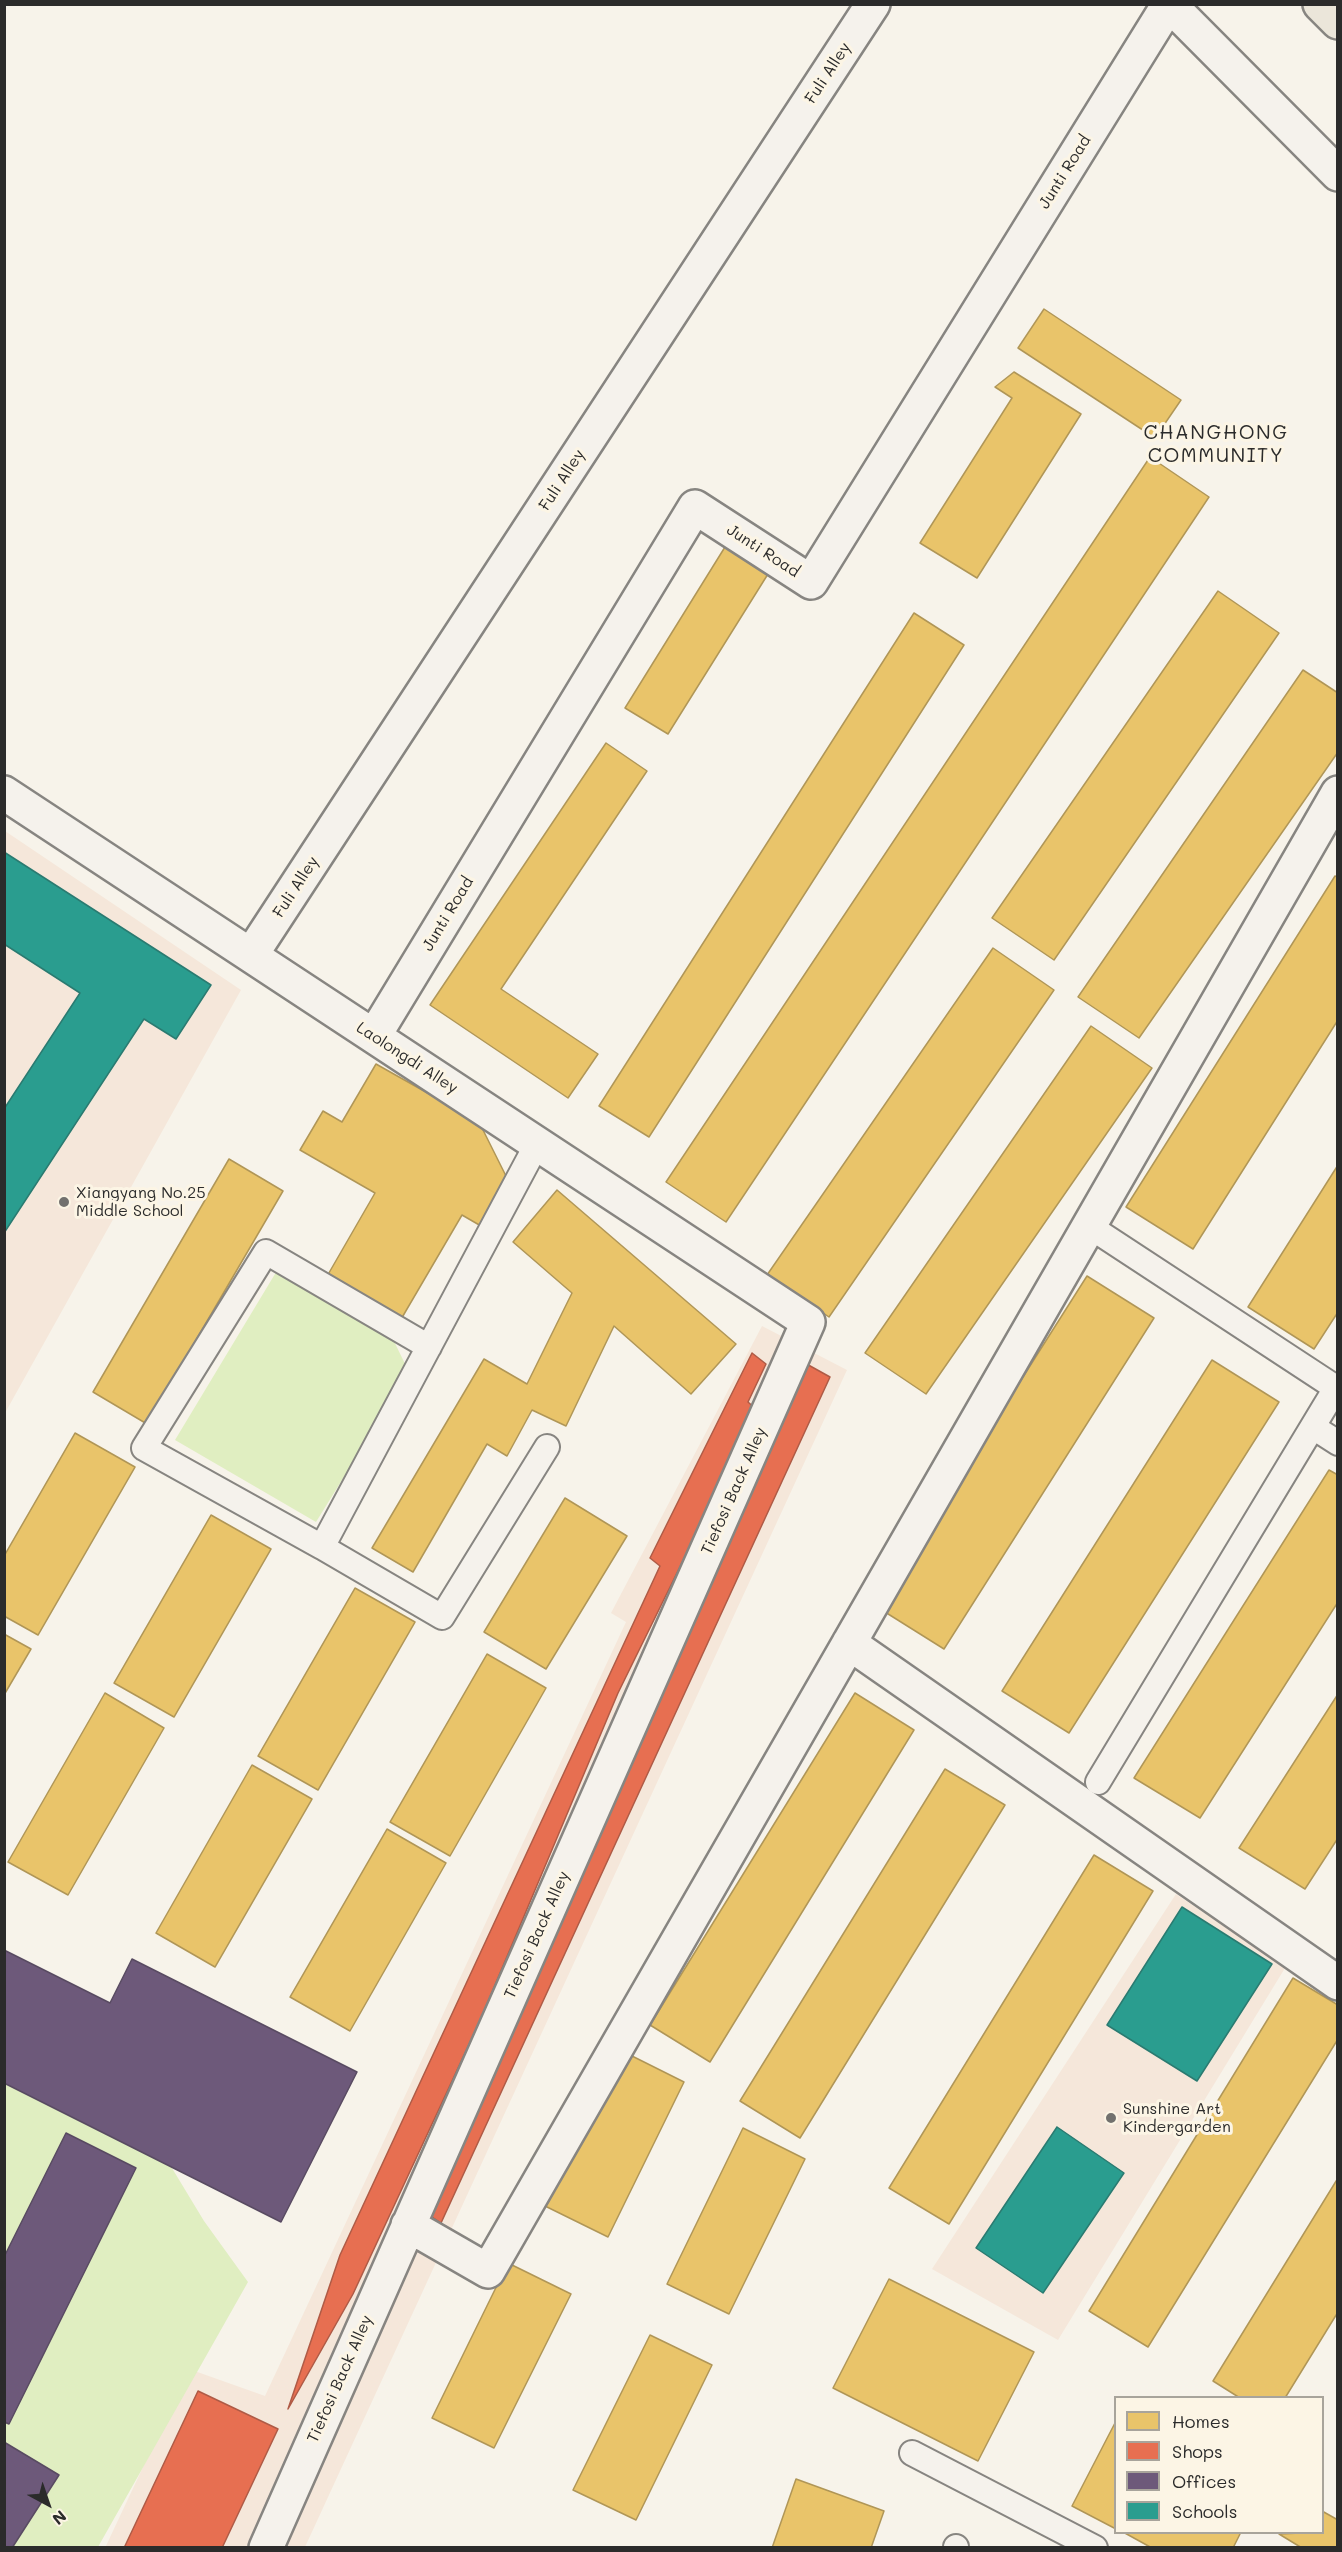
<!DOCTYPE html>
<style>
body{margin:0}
#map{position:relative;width:1342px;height:2552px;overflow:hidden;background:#f7f3ea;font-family:Mali,sans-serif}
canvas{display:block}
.frame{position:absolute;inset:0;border:6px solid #2b2b2b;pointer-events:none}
.legend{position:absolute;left:1114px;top:2396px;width:210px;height:138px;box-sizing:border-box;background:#fcf5e5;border:2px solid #a8a49b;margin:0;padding:8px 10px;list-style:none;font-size:18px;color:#2b2b2b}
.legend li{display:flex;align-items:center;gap:12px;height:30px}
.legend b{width:30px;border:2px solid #a8a49b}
.north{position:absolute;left:18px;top:2474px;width:60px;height:60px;-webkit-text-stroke:4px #fcf5e5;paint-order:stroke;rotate:140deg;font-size:16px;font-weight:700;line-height:24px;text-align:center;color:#2b2b2b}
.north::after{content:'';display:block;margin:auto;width:21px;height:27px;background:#2b2b2b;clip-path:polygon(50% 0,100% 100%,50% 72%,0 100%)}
</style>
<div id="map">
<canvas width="1342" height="2552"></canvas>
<div class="frame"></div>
<ul class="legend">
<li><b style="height:16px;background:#e9c46a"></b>Homes</li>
<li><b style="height:16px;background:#e76f51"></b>Shops</li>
<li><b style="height:16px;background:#6d597a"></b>Offices</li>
<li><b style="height:16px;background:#2a9d8f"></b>Schools</li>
</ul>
<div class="north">N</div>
</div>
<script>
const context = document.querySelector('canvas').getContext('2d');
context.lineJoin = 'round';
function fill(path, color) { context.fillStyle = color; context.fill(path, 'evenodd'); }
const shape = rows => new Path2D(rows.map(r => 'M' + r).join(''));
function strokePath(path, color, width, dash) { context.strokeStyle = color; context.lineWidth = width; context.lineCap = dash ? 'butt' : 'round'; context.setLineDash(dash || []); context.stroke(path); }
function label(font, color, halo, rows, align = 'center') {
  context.font = font + ' Mali,sans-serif'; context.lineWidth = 6; context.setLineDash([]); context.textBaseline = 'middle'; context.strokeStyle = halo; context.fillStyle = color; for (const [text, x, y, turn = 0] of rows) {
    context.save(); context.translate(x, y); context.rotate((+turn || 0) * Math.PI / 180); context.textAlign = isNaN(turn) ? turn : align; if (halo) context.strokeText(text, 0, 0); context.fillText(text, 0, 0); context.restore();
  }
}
const built = shape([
 [5,831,241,990,5,1413],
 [762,1326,847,1370,305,2547,105,2548,189,2369,265,2396,626,1622,611,1613],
 [1176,1894,1285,1968,1058,2340,932,2269]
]);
const green = shape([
 [281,1264,388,1329,409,1372,316,1522,175,1440],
 [4,2043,138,2112,204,2221,248,2282,98,2547,5,2547]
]);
const homes = shape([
 [1044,309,1181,400,1155,438,1018,348,1044,309],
 [1014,372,1081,414,977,578,920,543,1012,398,995,387,1014,372],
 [1150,457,1209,497,726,1222,666,1182,1150,457],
 [725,547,768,574,668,734,625,708,725,547],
 [1218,591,1279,633,1054,960,992,918,1218,591],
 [914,613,964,645,649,1137,599,1106,914,613],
 [1303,670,1338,693,1338,752,1139,1038,1078,997,1303,670],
 [606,743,647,771,501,989,598,1054,568,1098,430,1005,606,743],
 [1335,876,1338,877,1338,1020,1193,1249,1126,1207,1335,876],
 [993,948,1054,990,829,1317,767,1275,993,948],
 [1091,1026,1152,1068,926,1394,865,1353,1091,1026],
 [376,1064,479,1122,508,1180,481,1226,462,1215,400,1321,326,1278,375,1193,300,1150,323,1111,342,1122,376,1064],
 [229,1159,283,1191,147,1424,93,1392,229,1159],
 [1338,1165,1338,1312,1314,1349,1248,1307,1338,1165],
 [557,1190,736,1344,691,1394,614,1326,566,1426,532,1410,507,1456,487,1444,413,1572,372,1548,484,1359,527,1384,572,1293,513,1242,557,1190],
 [1087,1276,1154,1318,944,1649,877,1607,1087,1276],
 [1212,1360,1279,1402,1069,1733,1002,1691,1212,1360],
 [75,1433,135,1467,38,1635,4,1616,4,1556,75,1433],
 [1329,1470,1338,1475,1338,1602,1200,1818,1134,1778,1329,1470],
 [565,1498,627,1536,546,1669,484,1632,565,1498],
 [211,1515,271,1549,174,1717,114,1683,211,1515],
 [355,1588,415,1622,318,1790,258,1756,355,1588],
 [4,1634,31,1649,4,1695,4,1634],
 [487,1654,546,1688,450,1856,390,1822,487,1654],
 [105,1693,164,1728,68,1895,8,1862,105,1693],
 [855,1693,914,1730,710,2062,650,2025,855,1693],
 [1338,1694,1338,1838,1305,1889,1239,1848,1338,1694],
 [252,1765,312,1799,215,1967,156,1933,252,1765],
 [945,1769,1005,1805,800,2138,740,2101,945,1769],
 [387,1829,446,1863,350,2031,290,1997,387,1829],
 [1094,1855,1153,1891,949,2224,889,2188,1094,1855],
 [1293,1978,1338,2005,1338,2039,1148,2347,1089,2311,1293,1978],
 [622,2051,684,2082,608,2237,545,2206,622,2051],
 [743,2128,805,2159,729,2314,667,2284,743,2128],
 [1338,2178,1338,2312,1285,2398,1240,2398,1213,2381,1338,2178],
 [508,2263,571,2294,494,2448,432,2418,508,2263],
 [889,2279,1034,2352,978,2461,833,2388,889,2279],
 [650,2335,712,2365,636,2520,573,2490,650,2335],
 [1116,2421,1116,2529,1072,2506,1116,2421],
 [796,2479,884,2511,871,2548,772,2548,796,2479],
 [1322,2511,1338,2520,1338,2548,1302,2548,1279,2534,1322,2532,1322,2511],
 [1123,2532,1241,2532,1233,2548,1152,2548,1123,2532]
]);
const shops = shape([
 [752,1353,766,1364,748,1402,757,1410,618,1693,479,2023,353,2294,288,2409,340,2255,660,1566,650,1558,752,1353],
 [803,1362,830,1377,441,2223,426,2213,803,1362],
 [198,2391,278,2429,222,2548,124,2548,198,2391]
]);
const offices = shape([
 [4,1950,110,2003,132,1959,357,2072,281,2222,4,2083,4,1950],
 [66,2133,136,2168,9,2424,4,2422,4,2257,66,2133],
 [4,2442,59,2475,12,2548,4,2548,4,2442]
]);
const schools = shape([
 [4,852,211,985,176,1039,144,1019,4,1233,4,1109,80,993,4,944,4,852],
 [1182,1907,1272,1964,1197,2081,1107,2025,1182,1907],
 [1057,2127,1124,2173,1043,2293,976,2248,1057,2127]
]);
const service = shape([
 [1089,1226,1336,1388,1098,1782],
 [429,1347,266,1252,144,1448,322,1547,537,1144],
 [1313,1427,1338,1443],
 [322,1547,442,1617,547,1447],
 [912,2453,1095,2548],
 [956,2548,956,2547]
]);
const minor = shape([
 [1169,4,1338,174],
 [4,793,808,1322,266,2548],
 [251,955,873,4],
 [374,1036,695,507,811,582,1169,4],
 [849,1643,1338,1983],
 [408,2225,488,2271,1338,793]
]);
const trunk = shape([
 [1320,4,1338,22]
]);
const markers = [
 [64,1202,6,"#72716e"],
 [1111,2118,6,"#72716e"]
];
const streetNames = [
 ["Fuli Alley",828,73,-57],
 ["Junti Road",1065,172,-58],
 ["Fuli Alley",562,480,-57],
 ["Junti Road",763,551,33],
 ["Fuli Alley",296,887,-57],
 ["Junti Road",448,914,-59],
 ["Laolongdi Alley",407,1058,33],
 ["Tiefosi Back Alley",734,1491,-66],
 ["Tiefosi Back Alley",537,1935,-66],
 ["Tiefosi Back Alley",340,2379,-66]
];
const poiNames = [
 ["Xiangyang No.25",76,1193],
 ["Middle School",76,1211],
 ["Sunshine Art",1123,2109],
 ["Kindergarden",1123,2127]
];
const quarterNames = [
 ["CHANGHONG",1216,433],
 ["COMMUNITY",1216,456]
];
fill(built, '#f5e7da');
fill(green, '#e0eec1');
fill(homes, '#e9c46a');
strokePath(homes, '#b09657', 1.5);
fill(shops, '#e76f51');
strokePath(shops, '#af5b46', 1.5);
fill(offices, '#6d597a');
strokePath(offices, '#594b62', 1.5);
fill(schools, '#2a9d8f');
strokePath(schools, '#2a7b71', 1.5);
strokePath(service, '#878581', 28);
strokePath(minor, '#878581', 38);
strokePath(trunk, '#878581', 38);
strokePath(service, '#f5f2ec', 24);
strokePath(minor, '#f5f2ec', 33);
strokePath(trunk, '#ebe6da', 33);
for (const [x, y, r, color] of markers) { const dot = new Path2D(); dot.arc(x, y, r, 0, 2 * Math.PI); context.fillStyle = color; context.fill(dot); strokePath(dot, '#fcf5e5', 2); }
label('16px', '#2b2b2b', '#fcf5e5', streetNames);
label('16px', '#2b2b2b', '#fcf5e5', poiNames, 'left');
context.letterSpacing = '1.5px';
label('20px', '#2b2b2b', '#fcf5e5', quarterNames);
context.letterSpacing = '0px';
</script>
